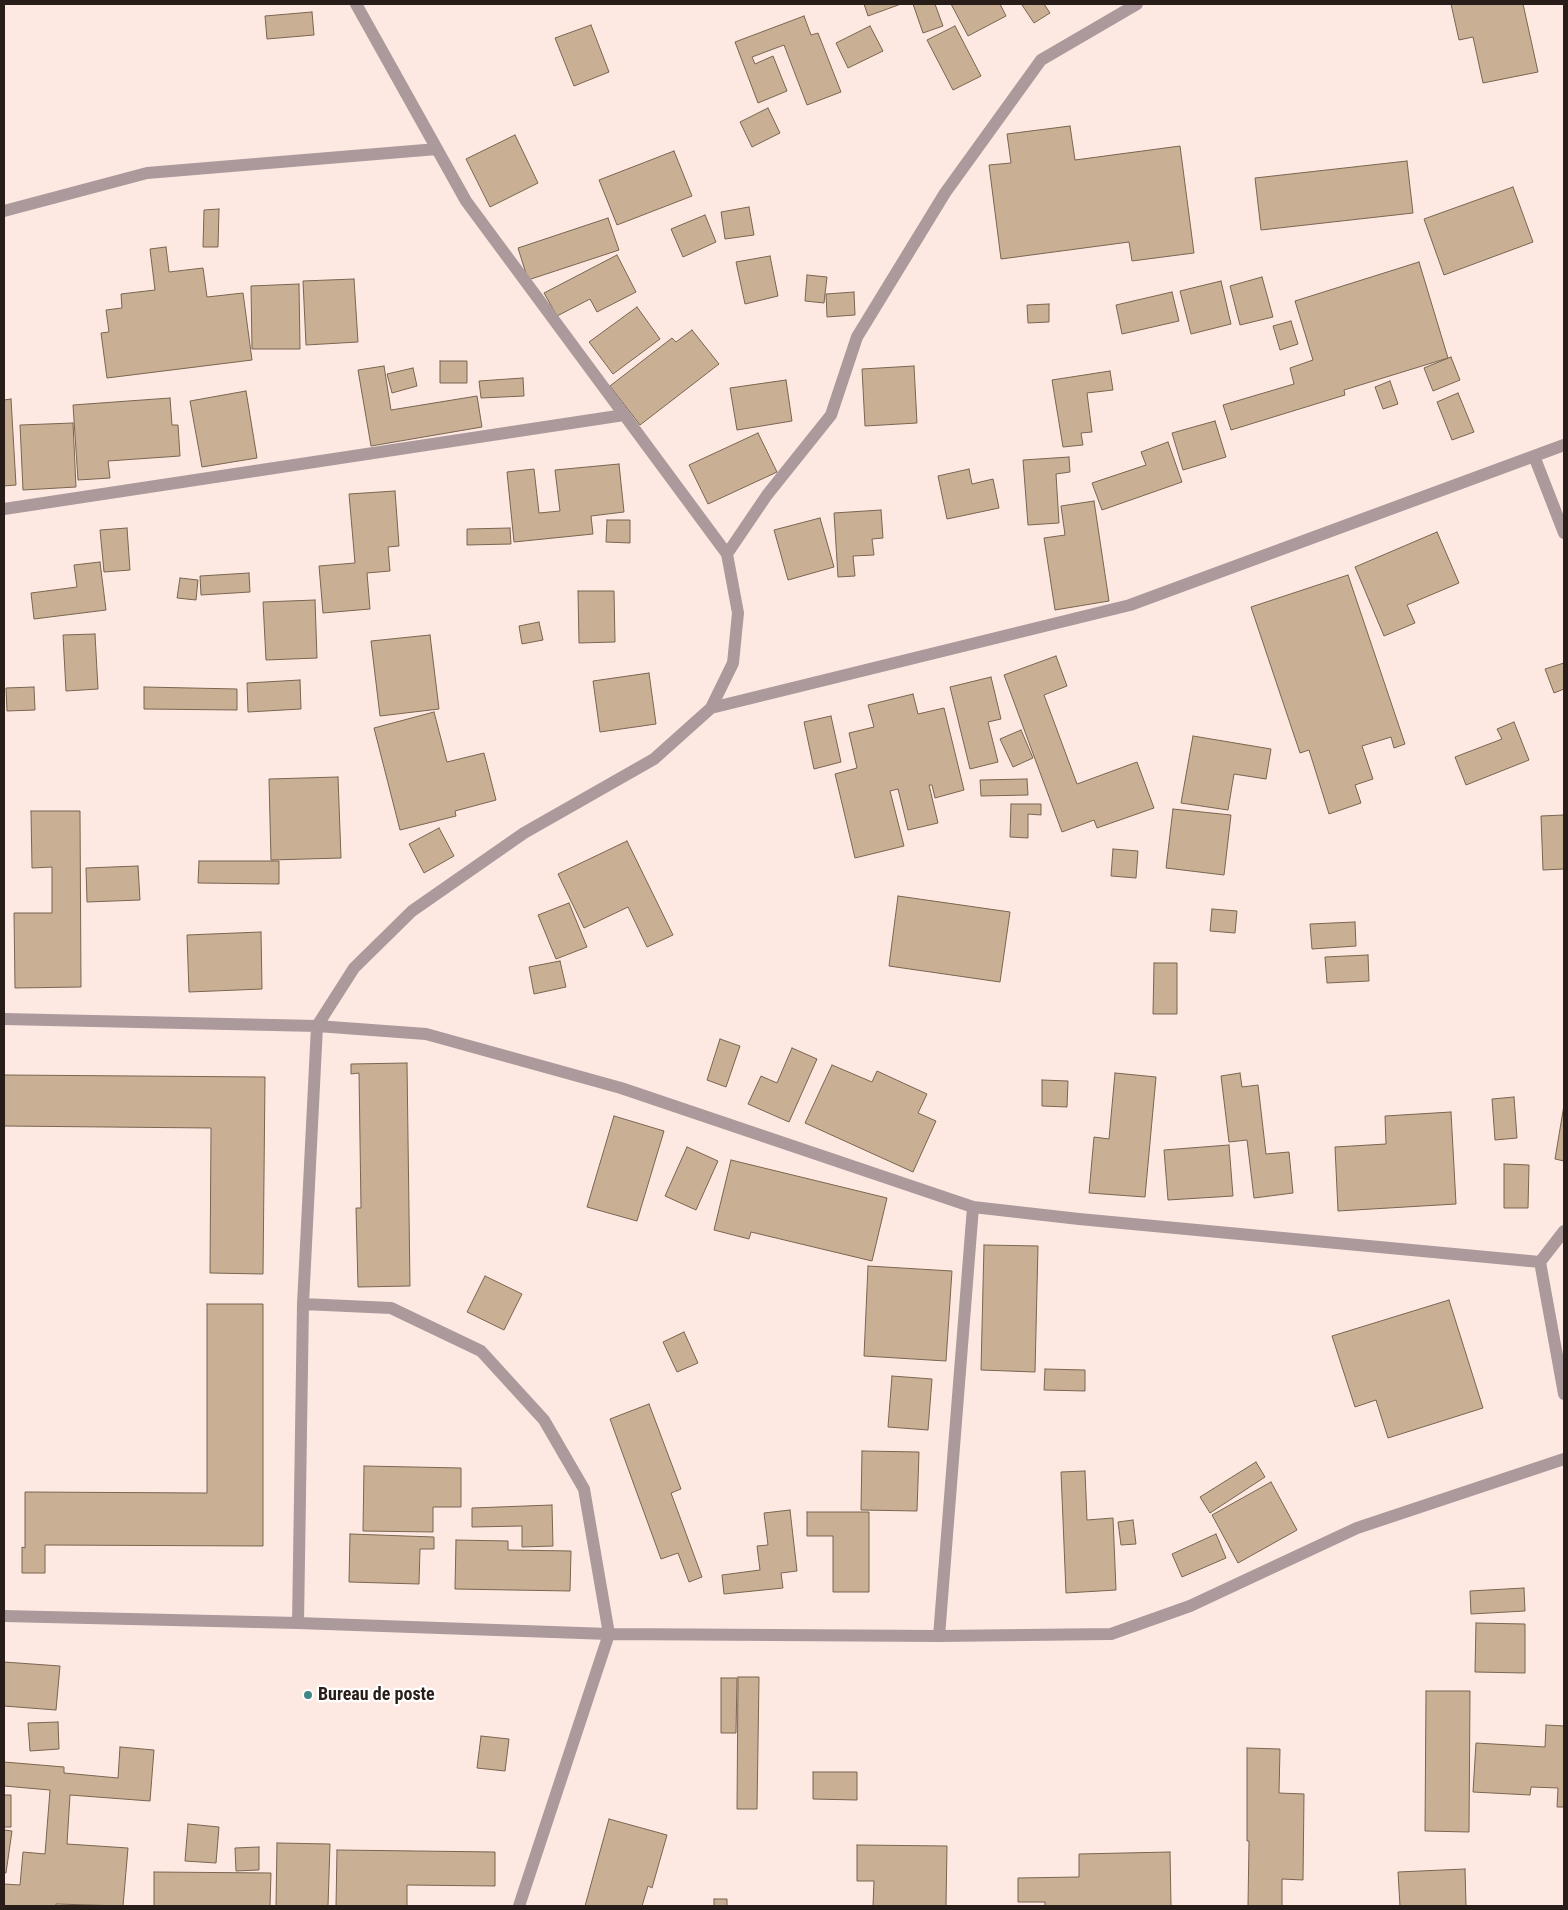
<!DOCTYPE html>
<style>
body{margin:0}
#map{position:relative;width:1568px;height:1910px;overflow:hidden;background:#fee9e2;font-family:"Roboto Condensed",sans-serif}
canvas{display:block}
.frame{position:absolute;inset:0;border:5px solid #291d19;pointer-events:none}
</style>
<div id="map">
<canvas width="1568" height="1910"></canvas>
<div class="frame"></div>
</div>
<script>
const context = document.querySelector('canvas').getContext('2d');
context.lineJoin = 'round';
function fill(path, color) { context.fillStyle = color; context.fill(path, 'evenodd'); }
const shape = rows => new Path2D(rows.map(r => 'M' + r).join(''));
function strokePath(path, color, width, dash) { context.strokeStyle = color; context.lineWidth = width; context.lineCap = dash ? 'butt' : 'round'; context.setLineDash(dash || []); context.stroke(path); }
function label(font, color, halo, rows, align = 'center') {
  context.font = font + ' "Roboto Condensed",sans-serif'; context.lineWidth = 4.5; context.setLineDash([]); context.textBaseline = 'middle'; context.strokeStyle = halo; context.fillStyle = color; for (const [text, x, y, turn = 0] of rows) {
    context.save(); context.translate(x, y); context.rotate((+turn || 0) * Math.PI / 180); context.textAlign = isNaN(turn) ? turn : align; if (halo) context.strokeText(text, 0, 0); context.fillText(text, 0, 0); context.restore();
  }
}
const building = shape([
 [864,4,901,4,868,16,864,4],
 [913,4,935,4,943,26,923,33,913,4],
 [951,4,1000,4,1006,16,968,36,951,4],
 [1025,4,1044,4,1050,13,1034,23,1022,5,1025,4],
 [1451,4,1523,4,1538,72,1483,83,1473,37,1459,40,1451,4],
 [312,12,314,35,267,39,265,16,312,12],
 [804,16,811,35,818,33,841,92,807,105,784,45,752,57,755,64,773,56,787,91,758,103,735,42,804,16],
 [591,25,609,72,574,86,555,38,591,25],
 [870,26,883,51,848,68,836,43,870,26],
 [955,26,981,76,953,90,927,40,955,26],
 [768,108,780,133,752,147,740,122,768,108],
 [1070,126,1075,160,1180,146,1194,253,1132,261,1129,242,1001,259,989,165,1011,163,1007,134,1070,126],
 [515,135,538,183,490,207,466,159,515,135],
 [674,151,692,196,617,225,599,180,674,151],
 [1407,161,1413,213,1261,230,1255,178,1407,161],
 [1513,187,1533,242,1444,275,1424,219,1513,187],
 [749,207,754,235,725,239,721,212,749,207],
 [219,209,218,247,203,247,204,210,219,209],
 [705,215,716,242,683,257,671,229,705,215],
 [608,218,619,250,528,280,518,248,608,218],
 [166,247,169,272,203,268,207,297,243,293,252,360,107,378,101,333,109,332,106,310,122,308,121,294,155,290,150,249,166,247],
 [617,255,636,292,597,312,590,299,557,316,544,293,617,255],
 [770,256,778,296,745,304,736,262,770,256],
 [1419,262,1448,358,1344,390,1345,395,1231,430,1223,405,1294,384,1290,368,1313,360,1295,301,1419,262],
 [807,275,827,277,824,303,805,301,807,275],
 [1262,277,1273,317,1240,325,1230,286,1262,277],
 [354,279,358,342,306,345,303,281,354,279],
 [1221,281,1231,324,1191,334,1180,291,1221,281],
 [299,284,300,349,252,349,251,286,299,284],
 [854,292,855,315,827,317,826,294,854,292],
 [1172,292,1179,321,1122,334,1116,305,1172,292],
 [1049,304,1049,322,1028,323,1027,305,1049,304],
 [637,307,660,339,613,374,589,342,637,307],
 [1291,321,1298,344,1280,350,1273,326,1291,321],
 [692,330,719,364,640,425,610,386,672,338,676,342,692,330],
 [1451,357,1460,380,1433,391,1424,368,1451,357],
 [440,361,467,361,467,383,440,383,440,361],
 [384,366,391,410,477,396,482,427,371,446,358,370,384,366],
 [914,366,917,423,865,426,862,369,914,366],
 [413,368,417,386,392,393,387,374,413,368],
 [1110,371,1113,390,1087,393,1092,432,1081,433,1083,445,1063,447,1052,380,1110,371],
 [523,378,524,396,481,398,479,381,523,378],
 [786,380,792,421,737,430,730,388,786,380],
 [1390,381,1398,404,1383,409,1375,387,1390,381],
 [246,391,257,458,202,467,190,401,246,391],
 [1458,393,1474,432,1452,440,1437,402,1458,393],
 [170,398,172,425,178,425,180,456,108,461,110,478,78,480,73,405,170,398],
 [11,399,16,485,4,486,4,400,11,399],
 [1215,421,1226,457,1183,470,1172,433,1215,421],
 [73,423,76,487,23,490,20,425,73,423],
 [758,433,777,472,708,504,689,465,758,433],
 [1168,442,1182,482,1102,510,1092,483,1146,465,1141,452,1168,442],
 [1069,457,1070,472,1056,474,1059,523,1028,525,1023,460,1069,457],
 [619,464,624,512,591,516,593,534,514,542,507,472,534,469,539,513,560,511,555,470,619,464],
 [969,469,972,484,993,479,999,508,947,519,938,476,969,469],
 [395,491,399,546,388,547,390,571,367,573,370,609,323,613,319,566,355,563,349,494,395,491],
 [1094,501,1109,601,1055,610,1044,538,1065,535,1061,506,1094,501],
 [881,510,883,538,872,539,874,555,853,556,855,576,838,577,834,513,881,510],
 [820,518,834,567,788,580,774,530,820,518],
 [607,520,630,520,630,543,606,542,607,520],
 [127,528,130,570,104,572,100,530,127,528],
 [510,528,511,544,467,545,467,529,510,528],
 [1437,532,1459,583,1407,605,1415,623,1384,636,1355,567,1437,532],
 [100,562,106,610,34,619,31,593,77,587,74,565,100,562],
 [249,573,250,592,201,595,200,576,249,573],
 [1348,575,1405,744,1394,748,1391,737,1362,746,1373,779,1355,785,1361,803,1329,814,1309,750,1300,753,1251,607,1348,575],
 [180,578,198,580,196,600,177,598,180,578],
 [578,591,614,591,615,642,579,643,578,591],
 [315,600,317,658,266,660,263,602,315,600],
 [539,622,543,640,522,644,519,626,539,622],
 [95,634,98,689,66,691,63,635,95,634],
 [430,635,439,709,380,716,371,641,430,635],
 [1056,656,1067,686,1044,695,1077,784,1137,762,1154,808,1097,828,1094,820,1062,832,1004,675,1056,656],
 [1564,663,1564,689,1554,693,1545,669,1564,663],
 [649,673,656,724,600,732,593,681,649,673],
 [991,677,1001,719,988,722,998,762,970,769,950,687,991,677],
 [300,680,301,709,248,712,247,683,300,680],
 [34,687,35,710,7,711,6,688,34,687],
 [144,687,237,689,237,710,144,709,144,687],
 [913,694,918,714,944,708,964,790,935,798,932,785,929,785,938,823,908,830,898,789,890,791,904,846,855,858,835,774,857,768,849,733,874,727,868,705,913,694],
 [434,712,447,762,484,753,496,800,455,811,456,816,400,830,374,728,434,712],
 [831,716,841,762,814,769,804,722,831,716],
 [1514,722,1529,760,1466,785,1455,757,1502,739,1497,729,1514,722],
 [1021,730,1033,758,1013,767,1000,739,1021,730],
 [1193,736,1271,749,1266,779,1234,774,1228,810,1181,803,1193,736],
 [338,777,341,858,271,860,269,779,338,777],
 [1027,779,1028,795,981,796,980,780,1027,779],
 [1011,804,1041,804,1041,815,1028,814,1028,838,1010,837,1011,804],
 [1173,809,1231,815,1224,875,1166,868,1173,809],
 [31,811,80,811,81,987,15,988,14,913,52,913,52,867,32,868,31,811],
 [1564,815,1564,869,1543,870,1541,816,1564,815],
 [439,828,454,856,424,873,409,844,439,828],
 [627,841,673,935,647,947,628,907,584,928,558,874,627,841],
 [1113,849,1138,851,1136,878,1111,876,1113,849],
 [199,861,279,861,279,884,198,883,199,861],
 [138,866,140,900,87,902,86,868,138,866],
 [898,896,1010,912,1000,982,889,966,898,896],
 [569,903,587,947,556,959,538,915,569,903],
 [1212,909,1237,911,1235,933,1210,931,1212,909],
 [1355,922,1356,946,1312,949,1310,924,1355,922],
 [261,932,262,989,189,992,187,935,261,932],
 [1368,955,1369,981,1327,983,1325,957,1368,955],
 [560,961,566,987,534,994,529,967,560,961],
 [1154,963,1177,963,1177,1014,1153,1014,1154,963],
 [720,1039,740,1046,726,1087,707,1080,720,1039],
 [792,1048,817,1059,789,1122,748,1104,761,1076,777,1083,792,1048],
 [407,1063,410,1286,358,1287,356,1208,361,1208,359,1073,351,1074,351,1064,407,1063],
 [832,1065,872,1082,877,1071,927,1094,918,1113,936,1121,913,1172,805,1123,832,1065],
 [1115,1073,1156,1077,1145,1197,1089,1193,1094,1137,1109,1139,1115,1073],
 [1240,1073,1242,1087,1258,1085,1266,1154,1289,1152,1293,1193,1254,1198,1247,1140,1229,1142,1221,1076,1240,1073],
 [4,1075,265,1077,263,1274,210,1273,211,1128,4,1126,4,1075],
 [1042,1080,1068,1081,1067,1107,1042,1106,1042,1080],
 [1514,1097,1517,1138,1495,1140,1492,1099,1514,1097],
 [1564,1105,1564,1161,1555,1159,1564,1105],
 [1451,1112,1456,1204,1338,1211,1335,1147,1386,1144,1385,1116,1451,1112],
 [614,1116,664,1131,637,1221,587,1207,614,1116],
 [1229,1145,1233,1196,1168,1200,1164,1150,1229,1145],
 [687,1147,718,1161,696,1210,665,1196,687,1147],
 [731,1160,887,1198,872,1261,751,1232,749,1239,714,1230,731,1160],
 [1504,1164,1529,1165,1528,1208,1504,1208,1504,1164],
 [984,1245,1038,1246,1035,1372,981,1370,984,1245],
 [868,1266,952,1271,946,1361,864,1356,868,1266],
 [485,1276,522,1294,504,1330,467,1312,485,1276],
 [1449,1300,1483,1408,1388,1438,1376,1400,1355,1407,1332,1336,1449,1300],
 [207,1304,263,1304,263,1546,45,1545,45,1573,22,1573,22,1547,25,1548,25,1492,207,1493,207,1304],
 [684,1332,698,1363,677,1372,663,1342,684,1332],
 [1045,1369,1085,1370,1085,1391,1044,1390,1045,1369],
 [892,1376,932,1379,928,1430,888,1427,892,1376],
 [649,1404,681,1489,671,1493,702,1577,689,1582,678,1553,661,1559,610,1419,649,1404],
 [862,1451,919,1452,917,1511,861,1510,862,1451],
 [1256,1462,1265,1477,1210,1513,1200,1497,1256,1462],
 [364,1466,461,1468,461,1507,433,1507,433,1532,363,1531,364,1466],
 [1085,1471,1087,1520,1113,1518,1116,1590,1066,1593,1061,1472,1085,1471],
 [1271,1482,1297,1530,1238,1563,1212,1515,1271,1482],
 [552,1505,553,1546,522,1547,522,1526,472,1527,472,1508,552,1505],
 [790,1510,797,1571,781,1573,783,1588,724,1594,722,1575,760,1570,757,1546,768,1545,764,1513,790,1510],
 [807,1512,869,1512,869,1592,833,1592,833,1536,807,1536,807,1512],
 [1133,1520,1136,1544,1121,1545,1118,1522,1133,1520],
 [350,1534,434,1537,434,1549,420,1549,419,1584,349,1582,350,1534],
 [1216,1534,1226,1558,1182,1577,1172,1554,1216,1534],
 [456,1540,508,1541,508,1550,571,1551,570,1591,455,1589,456,1540],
 [1524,1588,1525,1611,1471,1614,1470,1591,1524,1588],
 [1476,1623,1525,1624,1525,1673,1475,1672,1476,1623],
 [4,1662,60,1666,56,1710,4,1706,4,1662],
 [738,1677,759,1677,757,1809,737,1809,738,1677],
 [721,1678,737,1678,736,1733,721,1733,721,1678],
 [1426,1691,1470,1691,1469,1832,1425,1831,1426,1691],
 [58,1722,59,1749,30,1751,28,1723,58,1722],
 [1546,1725,1564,1726,1564,1807,1557,1807,1558,1788,1531,1787,1530,1795,1473,1792,1476,1743,1545,1747,1546,1725],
 [481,1736,509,1739,505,1771,477,1768,481,1736],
 [120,1747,154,1750,150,1801,70,1795,67,1844,128,1848,123,1906,56,1904,56,1906,4,1906,4,1884,20,1885,23,1852,45,1854,50,1790,4,1786,4,1762,64,1767,64,1773,118,1778,120,1747],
 [1247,1748,1280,1749,1279,1793,1304,1794,1303,1880,1282,1879,1282,1906,1248,1906,1249,1841,1247,1841,1247,1748],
 [813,1772,857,1772,857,1800,813,1799,813,1772],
 [4,1795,11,1795,11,1827,4,1827,4,1795],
 [609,1819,667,1835,652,1888,648,1886,642,1906,585,1906,609,1819],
 [188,1824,219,1827,216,1863,185,1861,188,1824],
 [4,1830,12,1831,6,1873,4,1873,4,1830],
 [277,1843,330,1844,328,1906,276,1906,277,1843],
 [857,1845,947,1846,946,1906,873,1906,874,1881,857,1881,857,1845],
 [259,1847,259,1870,236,1871,235,1848,259,1847],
 [337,1850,495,1852,495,1886,407,1885,407,1906,336,1906,337,1850],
 [1170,1852,1171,1906,1045,1906,1045,1902,1018,1902,1018,1878,1079,1877,1079,1854,1170,1852],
 [1465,1869,1466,1906,1400,1906,1398,1872,1465,1869],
 [154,1872,271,1873,270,1906,154,1906,154,1872],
 [714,1899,727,1899,727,1906,714,1906,714,1899]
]);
const minor = shape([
 [4,211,147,173,437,149],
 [1534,456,1564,533],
 [4,509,624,415],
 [727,554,767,495,831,415,857,337,945,193,1041,60,1137,4],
 [711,708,1130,605,1564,445],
 [4,1019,317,1026,426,1034,621,1088,973,1207,1079,1219,1540,1262,1564,1394],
 [1540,1262,1564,1231],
 [303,1304,391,1308,481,1351,544,1420,584,1489,609,1634,519,1906],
 [4,1616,298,1623,609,1634,939,1636,1111,1634,1190,1606,1357,1528,1564,1459],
 [298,1623,303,1304,317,1026,354,968,412,911,524,833,654,759,711,708,733,663,738,613,727,554,466,201,356,4],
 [939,1636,973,1207]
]);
const markers = [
 [308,1695,5,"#418884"]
];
const poiNames = [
 ["Bureau de poste",318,1695]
];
fill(building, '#c9af93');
strokePath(building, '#796550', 1);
strokePath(minor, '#ac999c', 12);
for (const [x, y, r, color] of markers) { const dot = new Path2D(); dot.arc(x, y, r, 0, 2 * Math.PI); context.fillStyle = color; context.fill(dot); strokePath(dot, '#fff', 2); }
label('bold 18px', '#291d19', '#fff', poiNames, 'left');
</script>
